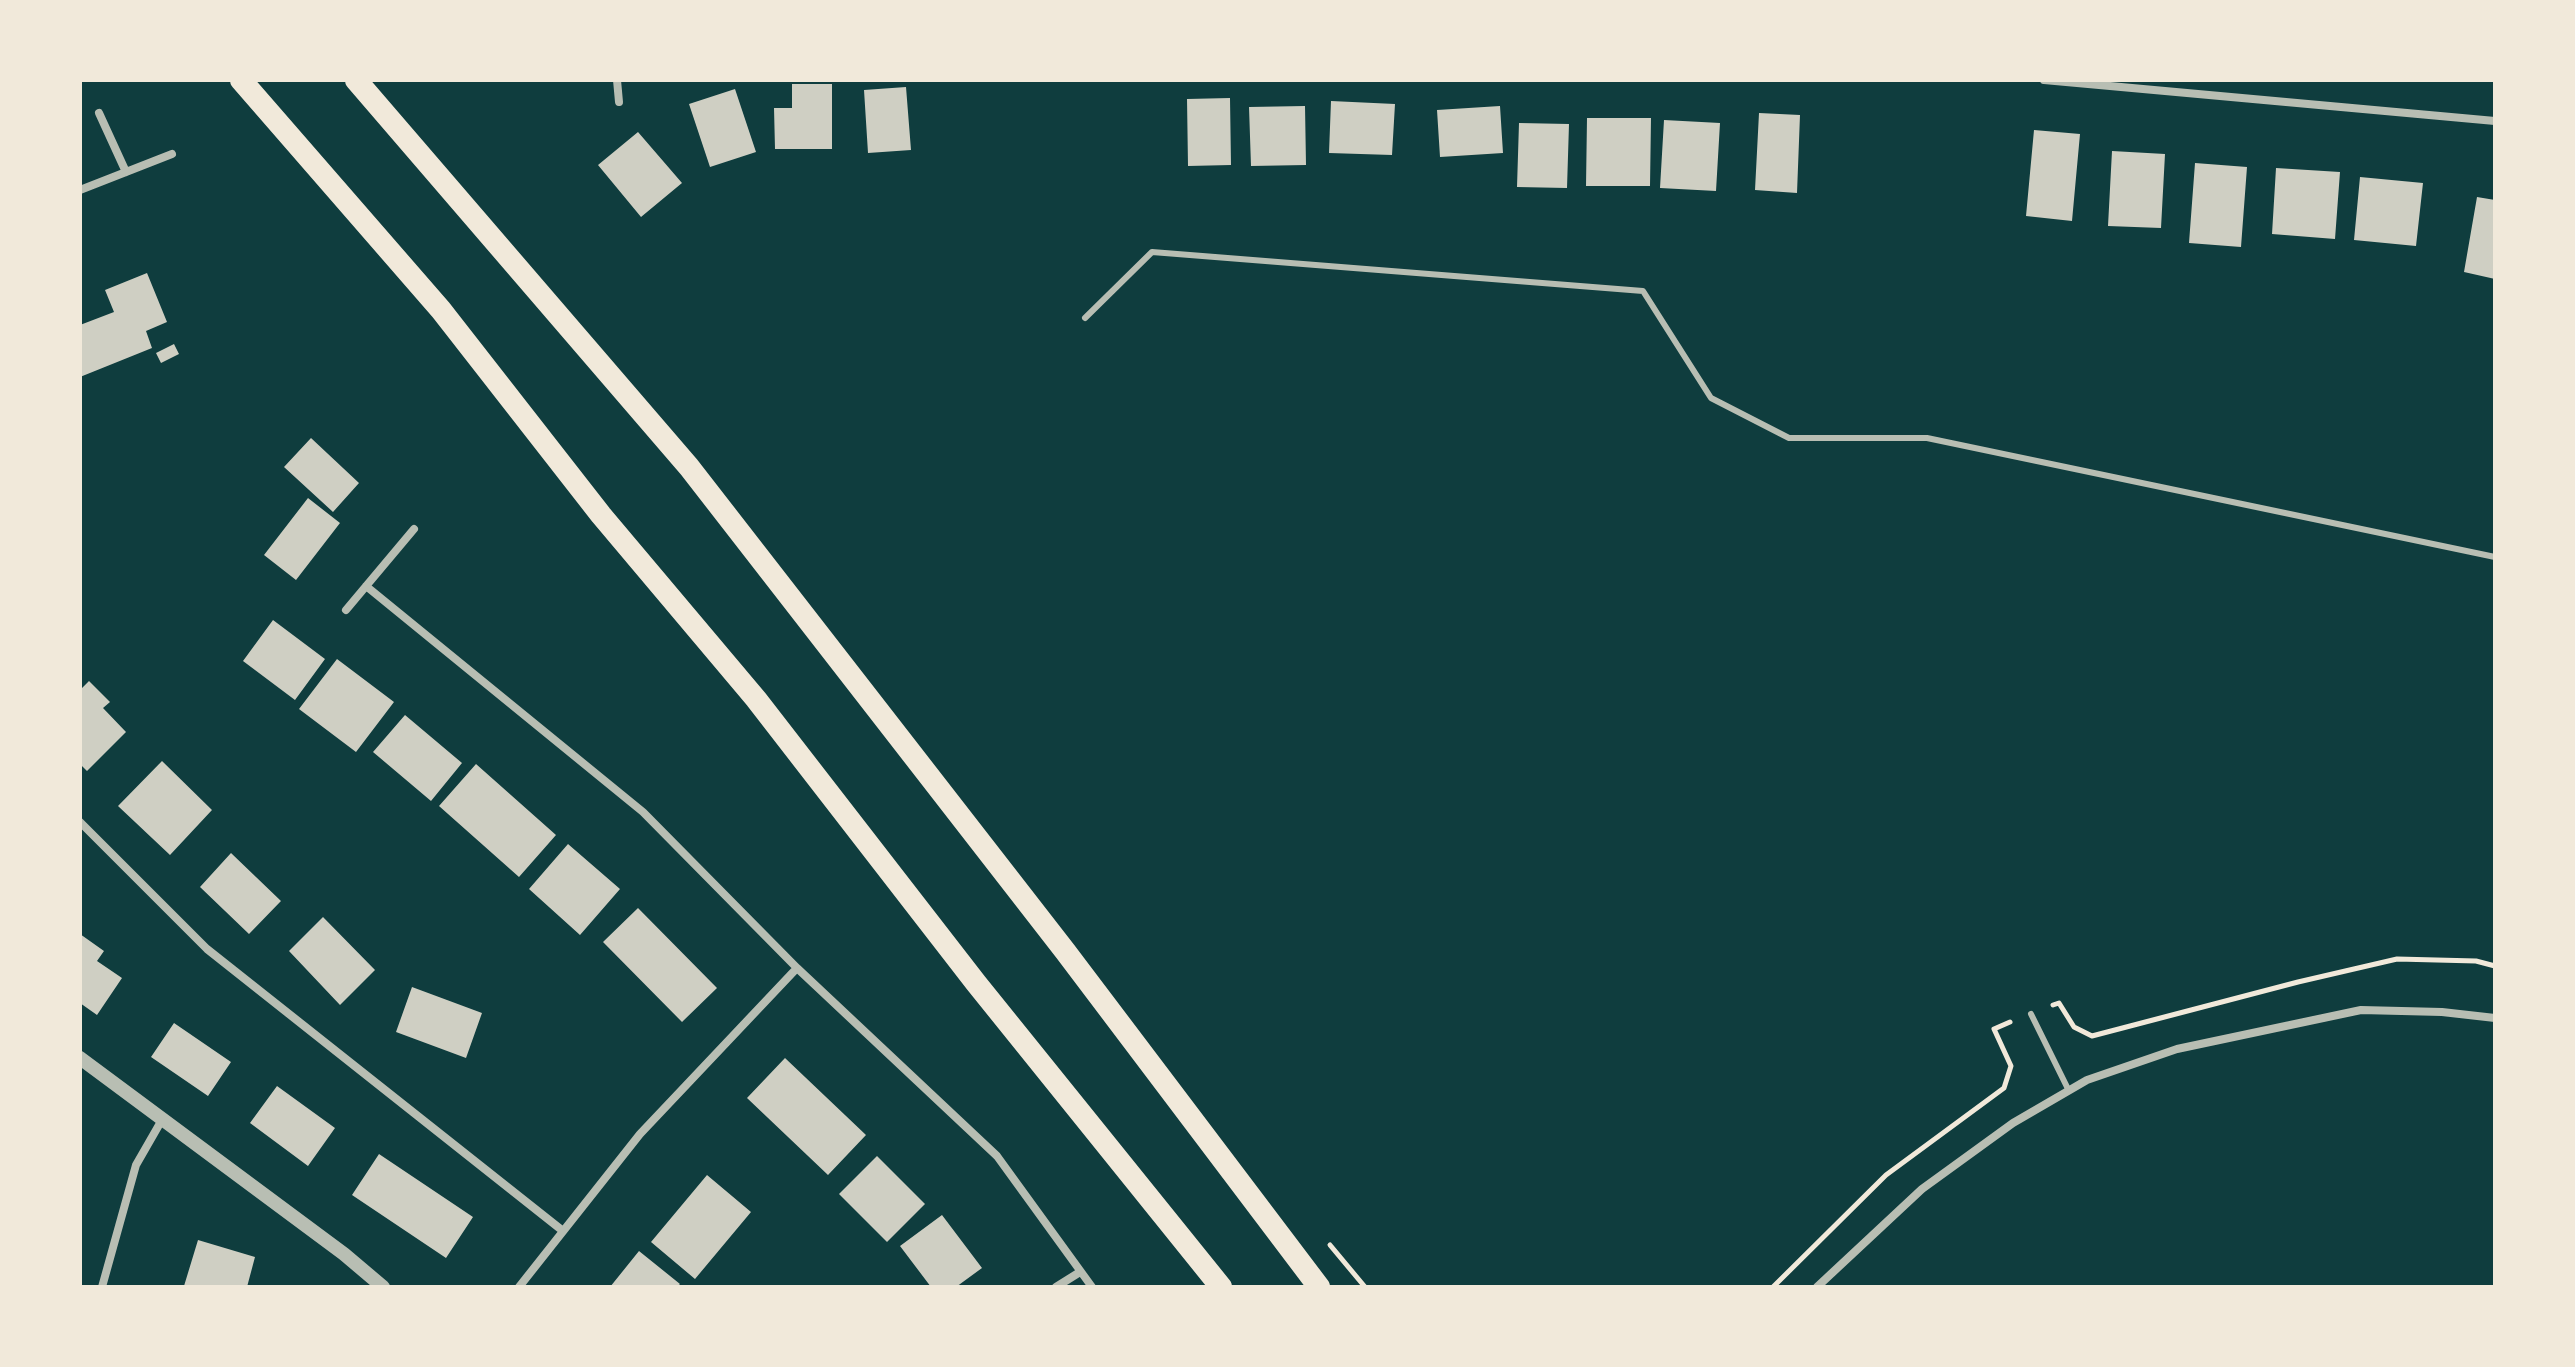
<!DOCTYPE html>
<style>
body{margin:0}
#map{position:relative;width:2575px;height:1367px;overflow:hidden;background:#0f3d3e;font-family:"DM Sans",sans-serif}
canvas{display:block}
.frame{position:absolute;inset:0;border:82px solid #f1e9da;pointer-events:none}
</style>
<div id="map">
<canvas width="2575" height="1367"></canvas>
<div class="frame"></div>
</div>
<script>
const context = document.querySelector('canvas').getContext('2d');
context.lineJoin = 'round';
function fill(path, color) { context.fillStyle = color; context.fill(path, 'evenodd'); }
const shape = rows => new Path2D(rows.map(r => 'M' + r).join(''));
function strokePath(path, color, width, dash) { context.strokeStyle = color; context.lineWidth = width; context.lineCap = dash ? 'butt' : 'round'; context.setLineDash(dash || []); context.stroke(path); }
const building = shape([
 [792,84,832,84,832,149,775,149,774,108,792,108],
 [906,87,911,150,868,153,864,90],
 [735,89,756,152,710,167,689,104],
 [1230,98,1231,165,1188,166,1187,99],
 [1331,101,1395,104,1392,155,1329,153],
 [1305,106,1306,165,1251,166,1249,107],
 [1500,106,1503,153,1440,157,1437,110],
 [1759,113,1800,115,1797,193,1755,190],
 [1587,118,1651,118,1650,186,1586,186],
 [1664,120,1720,123,1716,191,1660,188],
 [1519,123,1569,124,1567,188,1517,187],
 [2034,130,2080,134,2072,221,2026,216],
 [638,132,682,183,641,217,598,165],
 [2112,151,2165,154,2161,228,2108,226],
 [2195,163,2247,167,2241,247,2189,243],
 [2276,168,2340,172,2335,239,2272,234],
 [2360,177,2423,183,2416,246,2354,240],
 [2477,197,2495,200,2495,279,2464,272],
 [147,273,167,322,146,331,152,348,80,377,80,325,114,312,105,290],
 [174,344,179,354,161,363,156,353],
 [311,438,359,483,333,512,284,467],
 [308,498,340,523,296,580,264,555],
 [273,620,325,659,295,700,243,661],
 [337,659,394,702,356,752,299,709],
 [89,681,110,702,103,708,126,732,87,771,80,764,80,690],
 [405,715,462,763,431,801,373,752],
 [162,761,212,810,170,855,118,806],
 [476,764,556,835,519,877,439,806],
 [568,844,620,889,580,935,529,889],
 [231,853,281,901,249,934,200,887],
 [638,908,717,988,682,1022,603,942],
 [323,917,375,970,340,1005,289,951],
 [80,934,104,951,97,961,122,978,97,1015,80,1003],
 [412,987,482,1013,466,1058,396,1032],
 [174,1023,231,1062,208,1096,151,1057],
 [785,1058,866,1135,828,1175,747,1098],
 [277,1086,335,1128,308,1166,250,1123],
 [379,1154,473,1217,446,1258,352,1195],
 [877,1156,925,1204,887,1242,839,1194],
 [707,1175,751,1212,695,1279,651,1242],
 [942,1215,982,1268,956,1287,931,1287,900,1246],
 [198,1240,255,1257,247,1287,184,1286],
 [639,1251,680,1284,677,1287,610,1287]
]);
const path = shape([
 [2053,1005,2059,1003,2074,1027,2092,1036,2298,982,2397,959,2476,961,2495,966],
 [1330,1245,1365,1287],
 [1773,1287,1886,1175,2004,1088,2011,1066,1994,1029,2010,1022]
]);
const service = shape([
 [1085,318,1152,252,1643,291,1711,398,1789,438,1927,438,2495,557],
 [2031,1014,2069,1091]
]);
const minor = shape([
 [617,80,619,102],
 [2044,80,2495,121],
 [99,113,126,172],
 [80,190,172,154],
 [366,586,643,812,797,968,997,1156,1092,1287],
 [346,610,414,529],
 [80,822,207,949,563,1231],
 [102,1287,136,1165,163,1118],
 [519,1287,640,1134,797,968],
 [1056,1287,1080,1272],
 [1817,1287,1922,1189,2013,1123,2087,1080,2177,1049,2361,1010,2442,1012,2495,1018]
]);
const tertiary = shape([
 [80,1058,344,1254,383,1287]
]);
const trunk = shape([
 [241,80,441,310,601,515,756,699,976,983,1221,1287],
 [356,80,689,467,1065,951,1319,1287]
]);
fill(building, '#cfcfc3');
strokePath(path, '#f1e9da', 5);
strokePath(service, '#b8beb3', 6);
strokePath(minor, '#b8beb3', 8);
strokePath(tertiary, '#b8beb3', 14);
strokePath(trunk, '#f1e9da', 22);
</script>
